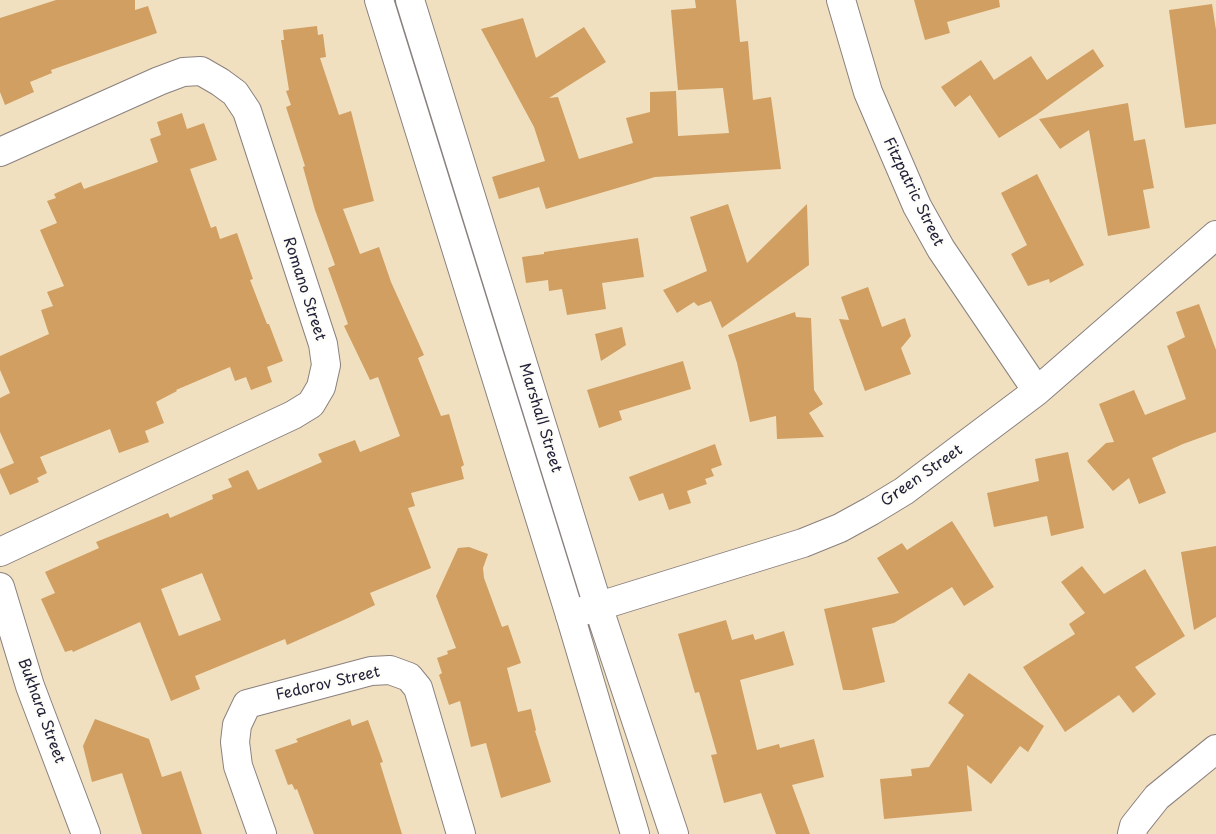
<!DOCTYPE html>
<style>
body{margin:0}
canvas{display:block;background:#f1e0c0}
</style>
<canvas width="1216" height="834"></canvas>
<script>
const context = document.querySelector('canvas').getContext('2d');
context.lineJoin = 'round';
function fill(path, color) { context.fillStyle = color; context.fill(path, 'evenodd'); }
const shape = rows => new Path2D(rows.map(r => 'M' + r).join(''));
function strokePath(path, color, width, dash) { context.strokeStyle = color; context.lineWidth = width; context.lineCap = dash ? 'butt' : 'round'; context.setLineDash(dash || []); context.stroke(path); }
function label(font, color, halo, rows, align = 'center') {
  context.font = font + ' "Playpen Sans",sans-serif'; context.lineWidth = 4; context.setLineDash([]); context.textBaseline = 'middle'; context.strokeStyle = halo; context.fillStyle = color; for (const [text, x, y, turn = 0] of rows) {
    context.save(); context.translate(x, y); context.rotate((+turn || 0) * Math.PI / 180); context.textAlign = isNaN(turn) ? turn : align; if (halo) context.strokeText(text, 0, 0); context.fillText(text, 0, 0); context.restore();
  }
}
const building = shape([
 [56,0,135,0,135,10,148,6,157,33,51,70,52,73,30,82,34,92,5,105,0,92,0,18],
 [695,0,736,0,740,42,748,41,753,100,771,97,781,169,655,177,546,209,539,187,499,199,492,177,545,161,534,127,481,29,523,18,536,58,584,27,606,62,549,98,558,97,579,159,633,143,626,118,650,112,650,92,676,91,678,136,729,133,723,88,678,90,671,10,696,8],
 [914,0,999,0,1000,7,947,22,950,33,925,40],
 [1212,4,1216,30,1216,124,1185,128,1169,10],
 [317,26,318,35,323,34,326,57,320,58,339,115,351,111,374,201,343,209,360,254,379,247,391,282,424,355,418,358,435,401,441,416,449,414,464,465,461,467,464,479,411,493,415,506,408,508,431,568,370,593,375,605,348,618,287,645,285,639,195,676,200,689,171,701,140,622,73,652,72,650,65,652,41,599,55,593,45,572,99,548,96,542,168,513,170,518,213,499,212,495,232,487,228,479,248,470,258,490,322,462,318,454,355,440,360,452,400,436,378,377,370,380,344,326,348,324,328,268,335,265,315,210,303,167,305,166,286,107,291,105,286,91,289,90,281,40,284,40,283,30],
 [202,573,221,620,179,636,161,589],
 [1093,49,1104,66,1036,115,999,138,970,95,955,107,941,87,981,60,994,80,1031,56,1047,80],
 [1128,103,1134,141,1145,139,1154,188,1143,190,1150,228,1108,236,1089,130,1060,149,1039,119],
 [182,113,187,129,204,123,217,160,190,169,211,228,216,226,220,239,237,233,253,279,250,280,267,324,269,324,283,361,267,367,272,382,251,390,246,377,235,381,230,367,176,390,177,391,156,402,164,423,145,431,149,442,119,453,110,429,40,457,47,473,37,478,39,482,10,495,0,473,0,469,14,463,0,432,0,398,10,393,0,370,0,356,49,334,41,310,53,306,47,292,64,286,40,230,57,223,47,201,56,198,54,194,81,182,84,189,158,162,150,139,161,135,157,122],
 [1037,174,1084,265,1050,283,1049,279,1028,286,1011,254,1027,245,1001,193],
 [728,204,747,263,807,204,809,265,722,328,711,301,698,306,694,302,677,313,663,290,707,271,690,217],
 [638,238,644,277,602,283,606,309,567,315,562,289,549,291,548,280,526,283,522,257,544,254,544,252],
 [868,287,882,327,905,318,911,336,901,348,911,374,865,391,839,319,849,320,841,297],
 [1199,304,1216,350,1216,432,1183,444,1152,458,1166,493,1139,504,1129,478,1113,491,1087,461,1106,443,1114,442,1099,404,1134,390,1145,415,1186,399,1167,346,1185,337,1176,312],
 [795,312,796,317,811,318,814,390,823,404,809,413,824,437,777,439,776,416,750,422,737,363,728,335],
 [622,327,626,345,601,361,595,334],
 [683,361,691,389,619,411,622,420,599,428,587,390],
 [715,444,722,465,711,469,714,476,705,479,707,484,687,491,691,503,669,510,663,493,639,501,629,477],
 [1068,452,1084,528,1051,536,1047,516,994,527,987,493,1039,481,1035,459],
 [952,521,994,587,964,606,952,587,894,623,872,628,885,682,853,690,843,690,824,609,899,593,877,558,902,543,907,550],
 [1216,546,1216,617,1194,630,1181,552],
 [469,547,488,554,483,568,484,578,502,627,508,625,521,663,507,668,518,712,531,709,536,730,535,731,551,782,501,798,486,743,471,747,460,701,449,705,439,675,442,673,437,658,448,654,447,651,456,648,436,596,458,548],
 [1082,566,1104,594,1145,569,1185,636,1135,667,1156,694,1133,713,1119,695,1065,732,1023,667,1075,634,1069,624,1085,613,1061,582],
 [726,620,732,640,753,634,755,640,784,631,794,665,740,680,757,750,779,744,780,748,814,739,824,777,792,785,810,834,776,834,761,793,724,803,711,755,717,754,699,692,695,693,678,634],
 [969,673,1044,726,1028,752,1020,746,991,784,967,765,972,811,884,819,880,779,912,776,911,769,929,767,964,715,948,703],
 [95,719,149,739,162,777,181,771,202,834,142,834,122,773,92,782,83,746],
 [350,719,352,726,368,720,383,762,380,763,402,834,314,834,297,789,295,790,292,784,288,785,275,750,298,742,296,739]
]);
const street = shape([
 [841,0,868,92,917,206,941,249,1037,391],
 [0,152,159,81,183,72,201,71,220,82,235,93,247,111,323,344,326,365,321,387,311,404,293,415,0,552],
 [0,587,30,686,86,834],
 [570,615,803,543,840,528,871,511,904,491,1037,391,1216,235],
 [262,834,238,766,235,742,237,725,247,704,371,671,390,670,409,677,418,688,461,834],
 [1132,834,1134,826,1157,797,1216,749]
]);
const secondary = shape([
 [379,0,570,615,635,834],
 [410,0,598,606,674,834]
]);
const streetNames = [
 ["Fitzpatric Street",913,192,64],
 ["Romano Street",304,289,72],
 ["Marshall Street",540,418,73],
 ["Green Street",922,476,-35],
 ["Fedorov Street",328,684,-13],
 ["Bukhara Street",41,711,70]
];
fill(building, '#d09f61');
strokePath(street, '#8a817e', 30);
strokePath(secondary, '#8a817e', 30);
strokePath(street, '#fff', 28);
strokePath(secondary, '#fff', 28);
label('15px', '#22223b', '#fdfcf7', streetNames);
</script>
